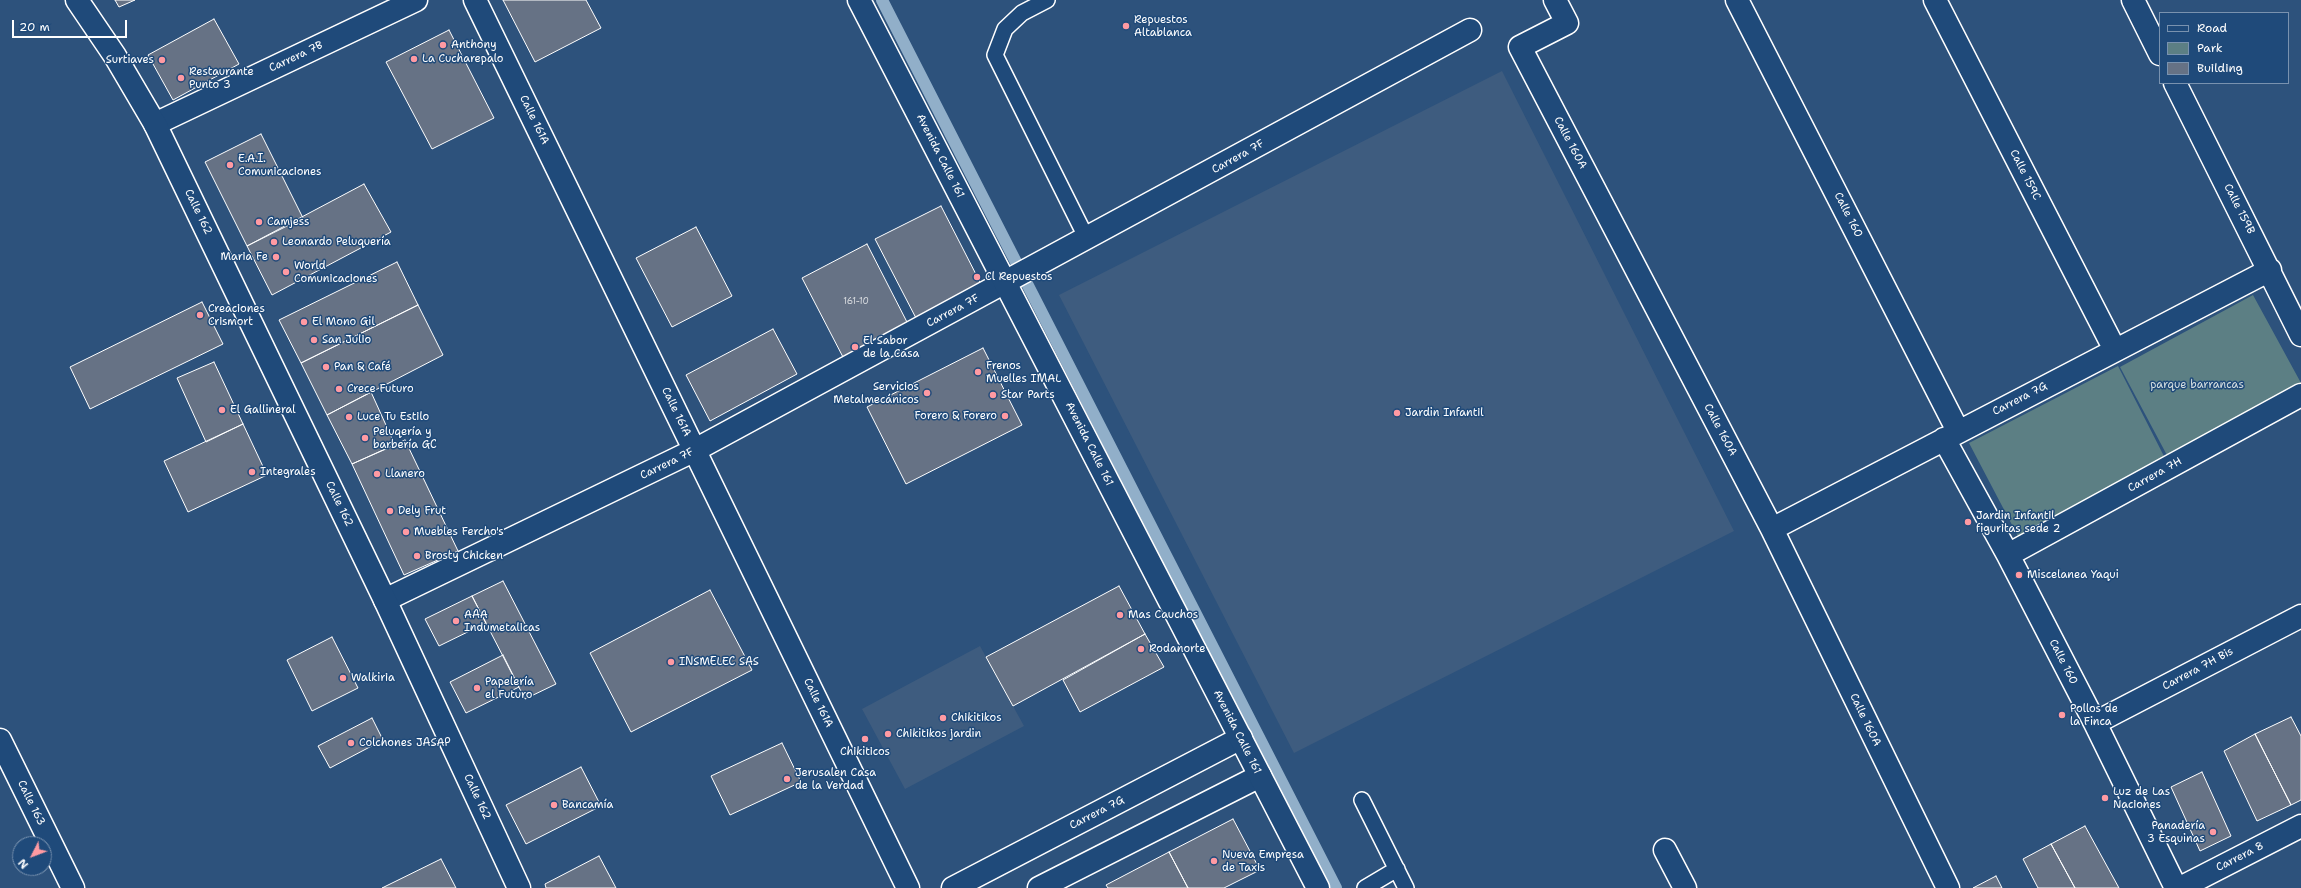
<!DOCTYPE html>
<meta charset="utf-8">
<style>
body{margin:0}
#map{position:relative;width:2301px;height:888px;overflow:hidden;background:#2d527c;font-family:"Shantell Sans",sans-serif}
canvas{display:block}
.legend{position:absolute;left:2159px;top:12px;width:130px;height:72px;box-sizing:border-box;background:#1f4a7a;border:1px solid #7992af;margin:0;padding:5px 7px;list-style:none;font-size:12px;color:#fff}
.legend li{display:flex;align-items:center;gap:8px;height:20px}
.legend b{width:20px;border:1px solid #7992af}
.north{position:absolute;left:12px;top:836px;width:40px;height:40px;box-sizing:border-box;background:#1f4a7a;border:1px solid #7992af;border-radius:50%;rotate:228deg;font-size:11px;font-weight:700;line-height:16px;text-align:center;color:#fff}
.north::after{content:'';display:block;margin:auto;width:14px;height:18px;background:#ff9aa2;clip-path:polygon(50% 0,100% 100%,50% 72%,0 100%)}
.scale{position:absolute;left:12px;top:20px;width:115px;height:18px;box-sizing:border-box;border:2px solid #fff;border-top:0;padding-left:5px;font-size:12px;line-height:14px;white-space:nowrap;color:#fff;-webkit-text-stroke:3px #1f4a7a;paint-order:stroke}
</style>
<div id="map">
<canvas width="2301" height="888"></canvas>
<ul class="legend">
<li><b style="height:5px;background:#1f4a7a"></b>Road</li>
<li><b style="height:11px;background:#5c7f84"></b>Park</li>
<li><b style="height:11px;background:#667285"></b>Building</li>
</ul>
<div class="north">N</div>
<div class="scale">20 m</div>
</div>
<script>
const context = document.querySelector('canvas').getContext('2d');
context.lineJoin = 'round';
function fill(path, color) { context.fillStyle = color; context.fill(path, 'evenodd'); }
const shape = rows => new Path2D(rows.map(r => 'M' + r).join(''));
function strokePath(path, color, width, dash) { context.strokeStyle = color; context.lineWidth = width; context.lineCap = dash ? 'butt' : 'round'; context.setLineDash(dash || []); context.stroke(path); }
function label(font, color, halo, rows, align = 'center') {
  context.font = font + ' "Shantell Sans",sans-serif'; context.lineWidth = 3; context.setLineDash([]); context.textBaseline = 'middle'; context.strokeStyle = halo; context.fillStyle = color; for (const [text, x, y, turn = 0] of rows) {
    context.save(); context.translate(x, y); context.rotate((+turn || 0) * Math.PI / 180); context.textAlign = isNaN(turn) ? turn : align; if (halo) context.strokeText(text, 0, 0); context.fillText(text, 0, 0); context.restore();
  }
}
const built = shape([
 [1502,71,1734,531,1294,753,1059,295],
 [980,646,1024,726,905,789,862,709]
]);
const green = shape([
 [2253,295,2301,383,2301,387,2169,459,2120,367],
 [2118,366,2169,466,2021,542,1969,443]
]);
const stream = shape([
 [882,0,1336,888]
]);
const building = shape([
 [115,0,135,0,119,7,115,0],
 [503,0,586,0,601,28,535,62,503,0],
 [214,19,239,64,173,100,148,55,214,19],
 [449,30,494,118,432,149,386,62,449,30],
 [261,134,303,218,247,246,205,162,261,134],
 [364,184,391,232,272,295,247,246,364,184],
 [941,206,982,286,917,320,875,239,941,206],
 [696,227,732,296,672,327,636,258,696,227],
 [867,244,909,326,844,359,802,278,867,244],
 [397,262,418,305,301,363,279,320,397,262],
 [202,302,223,344,90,409,70,367,202,302],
 [418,305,443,355,327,415,301,363,418,305],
 [773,329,797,374,710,421,686,375,773,329],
 [983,348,1022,425,906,484,867,407,983,348],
 [214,362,243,424,206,442,177,378,214,362],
 [371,392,395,445,352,464,327,415,371,392],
 [243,424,267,475,188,512,164,461,243,424],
 [405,440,458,551,404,575,352,464,405,440],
 [503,581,556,684,525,699,472,596,503,581],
 [1119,586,1145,634,1013,706,986,657,1119,586],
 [710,590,752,670,631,732,590,653,710,590],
 [472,596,486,623,439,646,425,619,472,596],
 [1145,634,1164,667,1080,712,1063,680,1145,634],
 [332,637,358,688,312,711,287,660,332,637],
 [503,655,519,687,466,713,450,682,503,655],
 [2291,717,2301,736,2301,800,2291,805,2255,734,2291,717],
 [372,718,383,740,330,768,318,746,372,718],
 [2255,734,2291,805,2257,821,2224,751,2255,734],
 [782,743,801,782,730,815,711,776,782,743],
 [581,767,601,806,526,844,506,805,581,767],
 [2202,772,2231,836,2200,851,2171,787,2202,772],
 [1233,819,1260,870,1224,888,1188,888,1169,852,1233,819],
 [2085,826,2119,888,2075,888,2051,844,2085,826],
 [2051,844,2075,888,2038,888,2023,859,2051,844],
 [1169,852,1188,888,1108,888,1106,885,1169,852],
 [599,856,616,888,546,888,545,884,599,856],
 [441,859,456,888,382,888,441,859],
 [1996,876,2002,888,1973,888,1996,876]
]);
const lane = shape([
 [1047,0,1022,13,1005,29,995,55,1087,239],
 [1362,800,1406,888],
 [1365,888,1397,869]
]);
const street = shape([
 [475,0,908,888],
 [1555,0,1567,23,1520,47,1772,529,1948,888],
 [1737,0,1958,431],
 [1935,0,2115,350],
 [2133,0,2160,54],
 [2175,83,2301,335],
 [155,124,416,0],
 [1944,439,2008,555,2095,723,2176,888],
 [1772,529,2270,270],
 [2008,555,2301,395],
 [385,600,695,450,1470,30],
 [2095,723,2301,616],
 [1665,850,1685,888],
 [953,888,1241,738],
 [1039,888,1260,776],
 [2180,888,2301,826]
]);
const secondary = shape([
 [77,0,115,56,155,124,385,600,519,888],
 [859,0,1318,888],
 [0,740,73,888]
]);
const markers = [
 [1126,26,4,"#ff9aa2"],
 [443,45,4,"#ff9aa2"],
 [414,59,4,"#ff9aa2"],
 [162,60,4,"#ff9aa2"],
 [181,78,4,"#ff9aa2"],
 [230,165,4,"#ff9aa2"],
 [259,222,4,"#ff9aa2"],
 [274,242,4,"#ff9aa2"],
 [276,257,4,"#ff9aa2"],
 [286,272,4,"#ff9aa2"],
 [977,277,4,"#ff9aa2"],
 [200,315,4,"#ff9aa2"],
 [304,322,4,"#ff9aa2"],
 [314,340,4,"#ff9aa2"],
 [855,347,4,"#ff9aa2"],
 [326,367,4,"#ff9aa2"],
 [978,372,4,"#ff9aa2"],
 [339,389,4,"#ff9aa2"],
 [927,393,4,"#ff9aa2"],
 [993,395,4,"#ff9aa2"],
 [222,410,4,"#ff9aa2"],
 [1397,413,4,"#ff9aa2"],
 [1005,416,4,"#ff9aa2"],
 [349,417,4,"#ff9aa2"],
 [365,438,4,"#ff9aa2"],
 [252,472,4,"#ff9aa2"],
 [377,474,4,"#ff9aa2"],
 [390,511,4,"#ff9aa2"],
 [1968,522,4,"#ff9aa2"],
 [406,532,4,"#ff9aa2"],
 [417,556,4,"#ff9aa2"],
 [2019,575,4,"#ff9aa2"],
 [1120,615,4,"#ff9aa2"],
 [456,621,4,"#ff9aa2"],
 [1141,649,4,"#ff9aa2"],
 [671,662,4,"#ff9aa2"],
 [343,678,4,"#ff9aa2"],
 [477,688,4,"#ff9aa2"],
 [2062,715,4,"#ff9aa2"],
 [943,718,4,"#ff9aa2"],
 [888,734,4,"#ff9aa2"],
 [865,739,4,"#ff9aa2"],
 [351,743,4,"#ff9aa2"],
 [787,779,4,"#ff9aa2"],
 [2105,798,4,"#ff9aa2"],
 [554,805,4,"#ff9aa2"],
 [2213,832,4,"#ff9aa2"],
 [1214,861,4,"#ff9aa2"]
];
const numberNames = [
 ["161-10",856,302]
];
const poiNames = [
 ["Repuestos",1134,20],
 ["Altablanca",1134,33],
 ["Anthony",451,45],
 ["La Cucharepalo",422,59],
 ["Surtiaves",154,60,"right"],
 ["Restaurante",189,72],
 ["Punto 3",189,85],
 ["E.A.I.",238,159],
 ["Comunicaciones",238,172],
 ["Camjess",267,222],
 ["Leonardo Peluquería",282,242],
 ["Maria Fe",268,257,"right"],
 ["World",294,266],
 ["Comunicaciones",294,279],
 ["Cl Repuestos",985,277],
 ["Creaciones",208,309],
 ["Crismort",208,322],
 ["El Mono Gil",312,322],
 ["San Julio",322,340],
 ["El Sabor",863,341],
 ["de la Casa",863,354],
 ["Frenos",986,366],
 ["Muelles IMAL",986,379],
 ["Pan & Café",334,367],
 ["Servicios",919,387,"right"],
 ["Metalmecánicos",919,400,"right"],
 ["Crece Futuro",347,389],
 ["Star Parts",1001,395],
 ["El Gallineral",230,410],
 ["Jardin Infantil",1405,413],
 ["Forero & Forero",997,416,"right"],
 ["Luce Tu Estilo",357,417],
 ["Peluqería y",373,432],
 ["barbería GC",373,445],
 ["Integrales",260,472],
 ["Llanero",385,474],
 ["Dely Frut",398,511],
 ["Jardin Infantil",1976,516],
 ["figuritas sede 2",1976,529],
 ["Muebles Fercho's",414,532],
 ["Brosty Chicken",425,556],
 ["Miscelanea Yaqui",2027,575],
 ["AAA",464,615],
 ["Indumetalicas",464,628],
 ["Mas Cauchos",1128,615],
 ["Rodanorte",1149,649],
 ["INSMELEC SAS",679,662],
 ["Walkiria",351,678],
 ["Papelería",485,682],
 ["el Futuro",485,695],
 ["Pollos de",2070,709],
 ["la Finca",2070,722],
 ["Chikitikos",951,718],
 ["Chikitikos jardin",896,734],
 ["Colchones JASAP",359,743],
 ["Chikiticos",865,752,"center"],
 ["Jerusalen Casa",795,773],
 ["de la Verdad",795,786],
 ["Luz de Las",2113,792],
 ["Naciones",2113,805],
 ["Bancamía",562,805],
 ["Panadería",2205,826,"right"],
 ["3 Esquinas",2205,839,"right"],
 ["Nueva Empresa",1222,855],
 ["de Taxis",1222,868]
];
const streetNames = [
 ["Carrera 7B",296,57,-25],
 ["Calle 161A",534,120,64],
 ["Calle 160A",1570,143,62],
 ["Avenida Calle 161",940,156,63],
 ["Carrera 7F",1238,157,-29],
 ["Calle 159C",2025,175,63],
 ["Calle 159B",2239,209,63],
 ["Calle 162",198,212,64],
 ["Calle 160",1848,215,63],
 ["Carrera 7F",953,311,-28],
 ["Carrera 7G",2020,399,-27],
 ["Calle 161A",676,412,64],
 ["Calle 160A",1720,430,62],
 ["Avenida Calle 161",1089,444,63],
 ["Carrera 7F",667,464,-26],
 ["Carrera 7H",2155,475,-29],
 ["Calle 162",339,504,64],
 ["Calle 160",2063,662,63],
 ["Carrera 7H Bis",2198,669,-28],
 ["Calle 161A",818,703,64],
 ["Calle 160A",1865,720,64],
 ["Avenida Calle 161",1237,732,63],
 ["Calle 162",477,797,65],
 ["Calle 163",31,803,64],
 ["Carrera 7G",1097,813,-27],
 ["Carrera 8",2240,857,-27]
];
const parkNames = [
 ["parque barrancas",2197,385]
];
fill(built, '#3e5c7f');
fill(green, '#5c7f84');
strokePath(stream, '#91afc9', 12);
fill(building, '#667285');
strokePath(building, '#fff', 1);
strokePath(lane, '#fff', 18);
strokePath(street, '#fff', 25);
strokePath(secondary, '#fff', 25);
strokePath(lane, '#1f4a7a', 15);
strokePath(street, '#1f4a7a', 22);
strokePath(secondary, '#1f4a7a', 22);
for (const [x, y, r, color] of markers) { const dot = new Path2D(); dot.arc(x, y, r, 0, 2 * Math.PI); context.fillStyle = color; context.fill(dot); strokePath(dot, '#1f4a7a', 1.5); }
label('9px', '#d9dce0', null, numberNames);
label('11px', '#fff', '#1f4a7a', poiNames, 'left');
label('11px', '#fff', '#1f4a7a', streetNames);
label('11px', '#d6dfe0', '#1f4a7a', parkNames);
</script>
